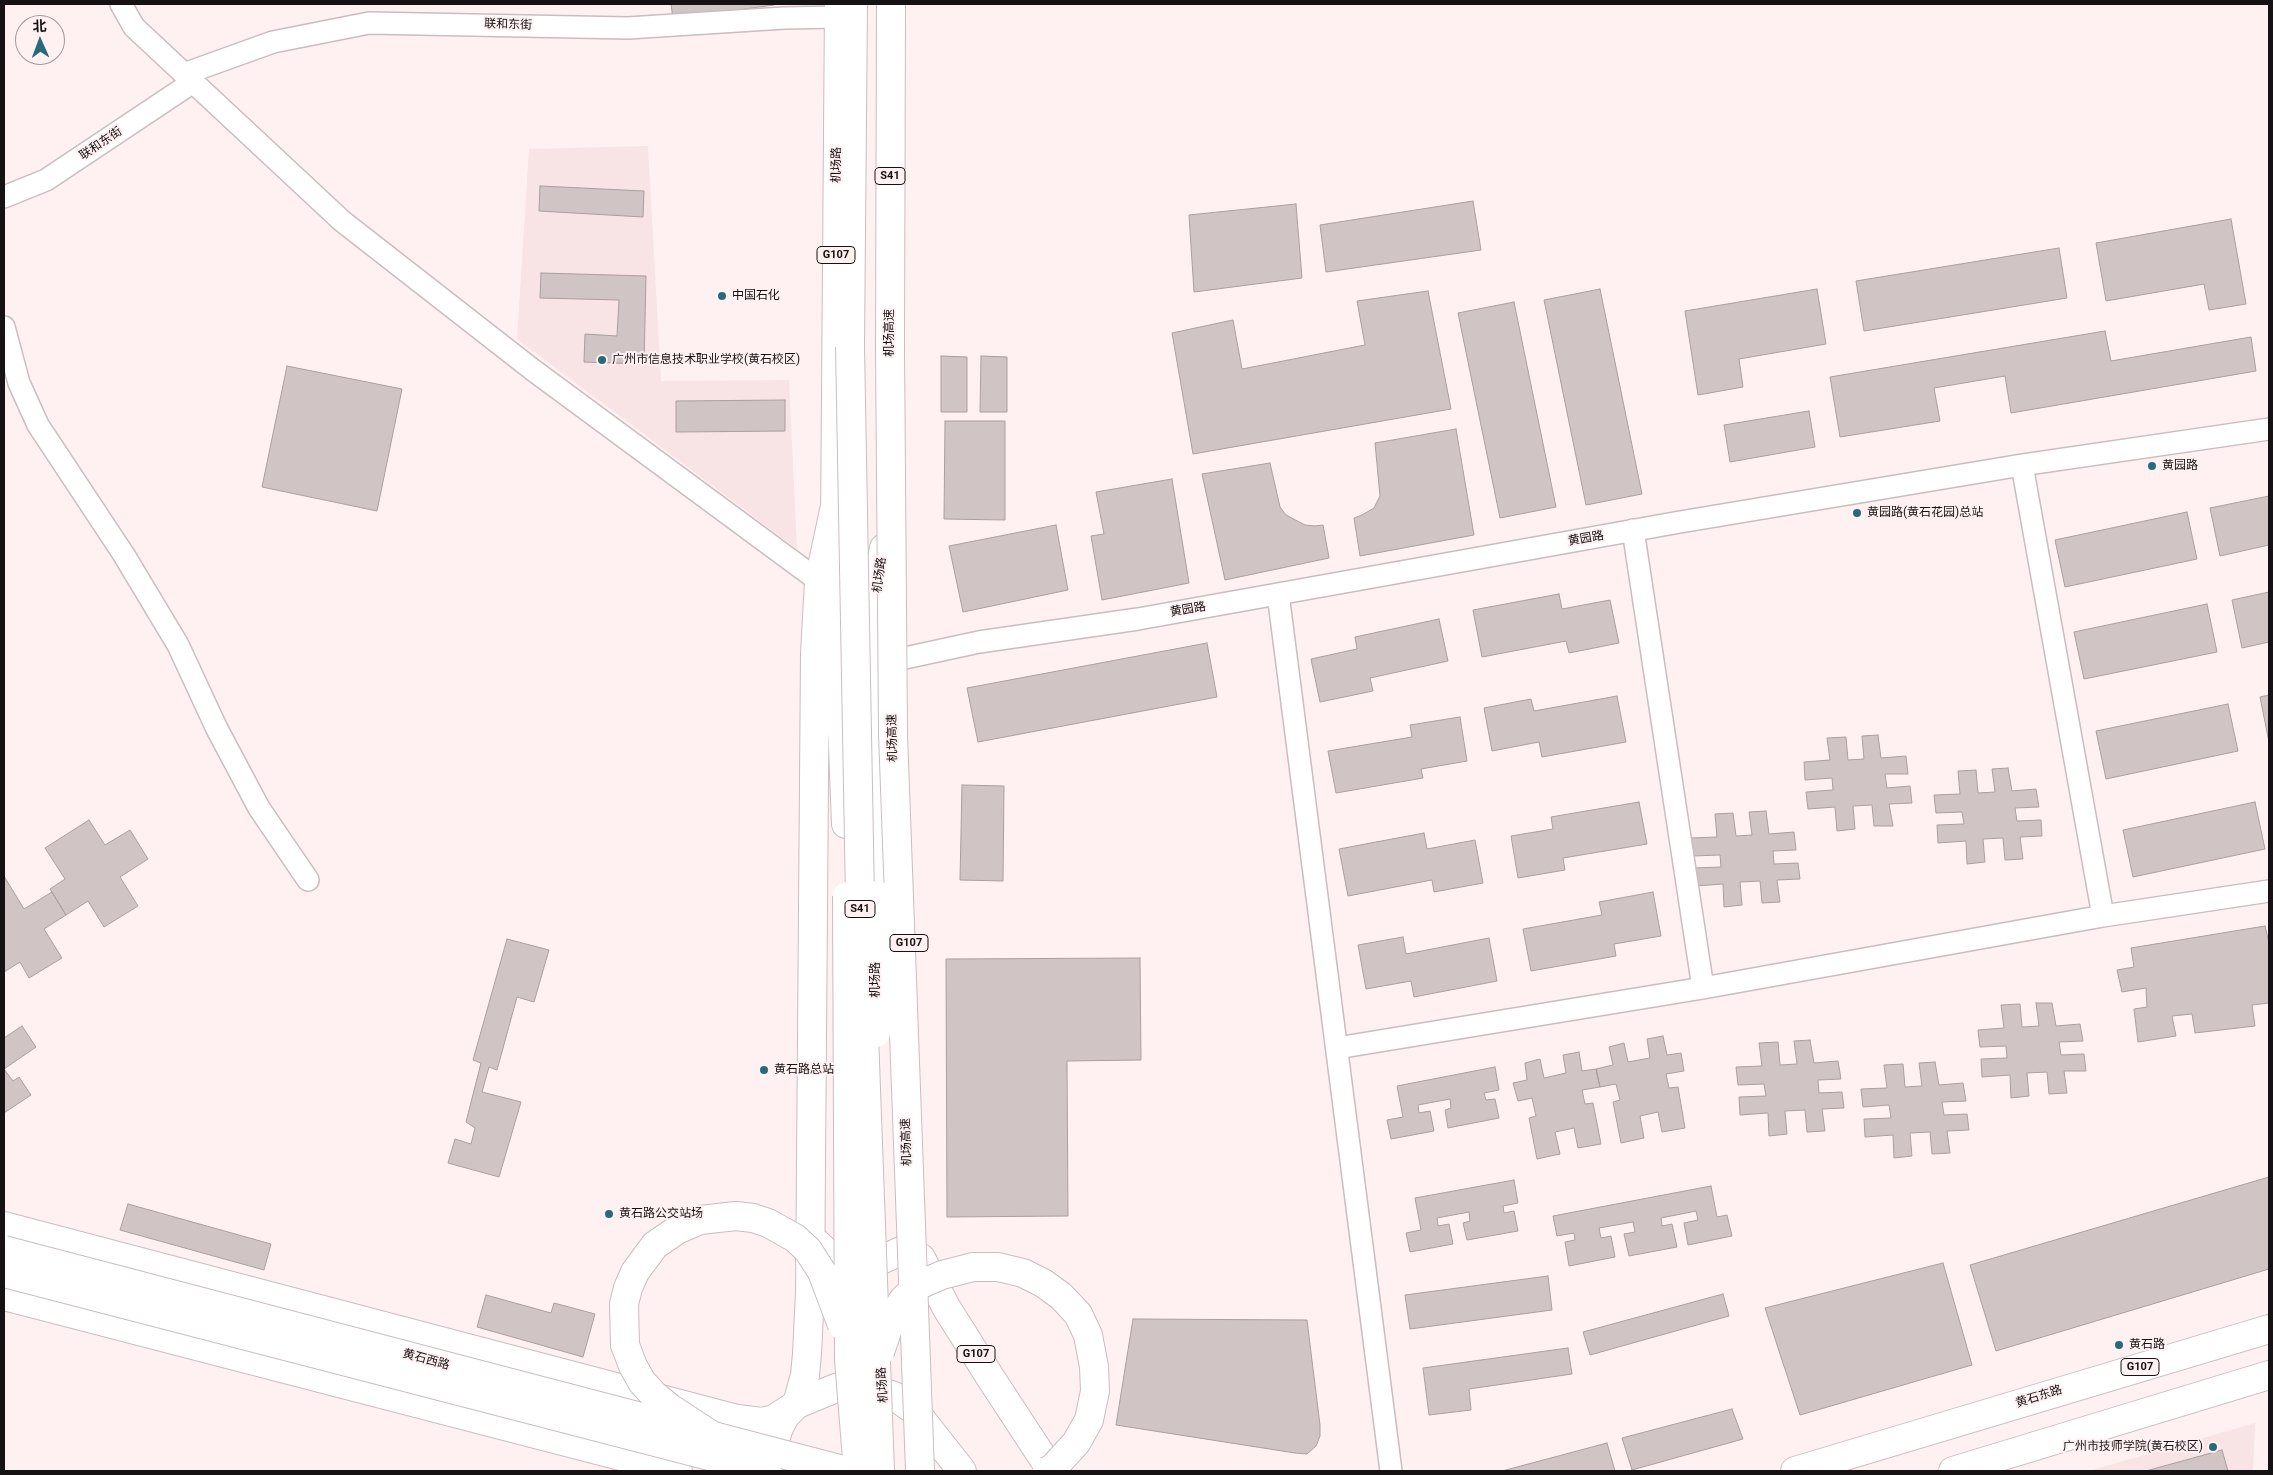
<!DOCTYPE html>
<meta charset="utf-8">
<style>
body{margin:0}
#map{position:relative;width:2273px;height:1475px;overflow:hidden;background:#fff1f2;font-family:Roboto,"Noto Sans SC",sans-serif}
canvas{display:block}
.frame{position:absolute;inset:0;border:5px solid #161112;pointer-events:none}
.north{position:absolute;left:15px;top:15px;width:50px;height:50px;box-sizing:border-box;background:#fff1f2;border:1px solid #a29798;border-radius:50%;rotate:358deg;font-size:14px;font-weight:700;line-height:20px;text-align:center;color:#161112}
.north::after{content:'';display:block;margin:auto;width:18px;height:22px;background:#276a7c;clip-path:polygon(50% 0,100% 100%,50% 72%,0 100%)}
</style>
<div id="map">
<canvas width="2273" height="1475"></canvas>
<div class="frame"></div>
<div class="north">北</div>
</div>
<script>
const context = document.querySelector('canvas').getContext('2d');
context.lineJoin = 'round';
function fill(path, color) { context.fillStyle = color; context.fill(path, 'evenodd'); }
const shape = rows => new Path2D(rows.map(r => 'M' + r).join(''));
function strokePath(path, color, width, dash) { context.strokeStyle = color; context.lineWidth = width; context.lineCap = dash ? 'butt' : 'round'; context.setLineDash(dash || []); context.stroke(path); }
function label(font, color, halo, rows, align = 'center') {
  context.font = font + ' Roboto,"Noto Sans SC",sans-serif'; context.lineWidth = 4; context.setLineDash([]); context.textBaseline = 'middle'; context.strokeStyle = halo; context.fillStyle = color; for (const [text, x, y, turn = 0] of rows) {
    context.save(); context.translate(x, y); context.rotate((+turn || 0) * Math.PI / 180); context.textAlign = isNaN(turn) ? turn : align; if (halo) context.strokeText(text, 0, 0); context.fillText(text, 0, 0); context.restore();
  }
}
const built = shape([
 [648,146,661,381,789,380,797,549,517,339,529,149],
 [2255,1423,2253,1471,2089,1471]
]);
const building = shape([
 [671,4,773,4,774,5,673,19,671,4],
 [540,186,644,191,643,217,539,211,540,186],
 [1473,201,1481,250,1326,272,1320,225,1473,201],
 [1296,204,1302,278,1194,292,1189,215,1296,204],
 [2231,219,2246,304,2209,310,2204,284,2106,301,2096,243,2231,219],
 [2059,248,2067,298,1864,331,1856,281,2059,248],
 [541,273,646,276,644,364,584,362,585,334,617,336,619,300,540,298,541,273],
 [1600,289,1642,494,1586,505,1544,300,1600,289],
 [1817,289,1826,344,1739,359,1743,387,1698,395,1685,311,1817,289],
 [1428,291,1451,409,1193,454,1172,333,1233,320,1242,369,1365,345,1357,301,1428,291],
 [1514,302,1556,507,1500,518,1458,313,1514,302],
 [2105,331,2111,361,2251,337,2256,371,2011,413,2005,376,1934,388,1940,421,1840,437,1830,377,2105,331],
 [941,356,967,357,967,412,941,412,941,356],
 [981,356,1007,357,1007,412,980,412,981,356],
 [287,366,402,389,377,511,262,487,287,366],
 [785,400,785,431,676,432,676,401,785,400],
 [1809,411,1815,447,1730,462,1724,425,1809,411],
 [945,421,1005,421,1005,520,944,519,945,421],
 [1456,429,1474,535,1360,556,1354,518,1362,515,1374,508,1380,496,1375,443,1456,429],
 [1270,463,1280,507,1286,515,1305,525,1315,526,1323,525,1329,558,1225,580,1202,474,1270,463],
 [1172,479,1189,583,1102,600,1091,536,1104,534,1096,492,1172,479],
 [2269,496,2269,545,2220,556,2210,508,2269,496],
 [2187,512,2197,559,2065,587,2055,540,2187,512],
 [1056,525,1068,590,963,612,949,546,1056,525],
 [2269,592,2269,642,2242,648,2232,600,2269,592],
 [1559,594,1562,609,1610,600,1619,643,1569,653,1566,641,1482,657,1473,610,1559,594],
 [2207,604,2217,652,2084,679,2074,632,2207,604],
 [1439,619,1448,661,1370,678,1373,691,1320,702,1311,659,1357,649,1355,637,1439,619],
 [1207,643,1217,697,978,742,967,688,1207,643],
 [2269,695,2269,742,2260,697,2269,695],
 [1617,696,1626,742,1542,757,1539,742,1492,751,1484,708,1531,699,1534,711,1617,696],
 [2228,704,2238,751,2106,779,2096,731,2228,704],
 [1460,717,1467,761,1421,769,1423,778,1336,793,1328,751,1412,737,1410,725,1460,717],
 [1878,735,1881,758,1906,756,1908,774,1885,774,1887,788,1910,786,1912,803,1889,804,1893,826,1874,826,1872,805,1853,806,1855,829,1837,831,1835,807,1808,809,1806,792,1833,790,1832,778,1805,780,1804,762,1830,760,1827,738,1846,737,1848,760,1864,759,1862,736,1878,735],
 [2008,768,2012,791,2036,789,2039,807,2015,808,2017,821,2041,820,2042,836,2020,837,2023,859,2005,860,2003,838,1983,839,1985,862,1967,864,1966,841,1938,843,1937,825,1964,824,1962,812,1936,813,1934,795,1960,794,1958,771,1976,770,1978,793,1995,792,1992,769,2008,768],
 [962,785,1004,786,1003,881,960,880,962,785],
 [1639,802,1647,844,1563,858,1565,870,1518,878,1511,836,1553,829,1551,817,1639,802],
 [2255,802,2265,849,2133,877,2123,830,2255,802],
 [1766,811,1769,834,1794,832,1796,850,1773,851,1774,864,1798,863,1800,879,1777,880,1780,902,1762,903,1760,881,1740,882,1742,905,1724,907,1723,884,1696,886,1694,868,1721,867,1720,855,1693,856,1691,838,1717,837,1715,814,1733,813,1736,836,1752,835,1749,812,1766,811],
 [89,820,105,845,130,830,148,859,120,877,138,906,104,927,88,901,66,915,50,889,65,879,45,848,89,820],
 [1424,833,1427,849,1475,840,1483,883,1434,892,1432,880,1348,896,1339,849,1424,833],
 [4,876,24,909,52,892,66,915,44,929,62,958,29,978,20,962,4,972,4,876],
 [1653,892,1661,936,1614,944,1616,956,1531,971,1523,929,1602,915,1599,902,1653,892],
 [2265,926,2269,943,2269,1003,2252,1005,2255,1026,2195,1033,2192,1014,2172,1016,2176,1036,2138,1042,2134,1009,2147,1007,2146,988,2122,992,2117,970,2134,967,2131,948,2265,926],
 [1403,937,1406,954,1489,938,1497,981,1414,997,1411,981,1366,989,1358,945,1403,937],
 [507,939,549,950,534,1002,517,997,497,1070,489,1067,482,1092,521,1102,499,1177,448,1163,455,1139,471,1144,475,1128,466,1122,481,1063,473,1060,507,939],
 [1140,958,1141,1060,1067,1061,1068,1216,947,1217,946,959,1140,958],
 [2036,1003,2052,1003,2056,1026,2080,1024,2083,1041,2059,1042,2061,1055,2084,1054,2086,1071,2064,1071,2067,1093,2049,1094,2047,1072,2027,1073,2029,1096,2011,1098,2010,1075,1982,1077,1981,1059,2007,1058,2006,1046,1980,1047,1978,1030,2004,1028,2001,1005,2020,1004,2022,1027,2039,1026,2036,1003],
 [22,1026,36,1047,4,1069,13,1081,19,1077,31,1095,4,1113,4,1038,22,1026],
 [1663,1036,1667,1055,1681,1053,1684,1071,1666,1074,1669,1088,1678,1087,1685,1128,1662,1132,1658,1112,1640,1116,1644,1138,1621,1143,1613,1102,1620,1100,1616,1084,1600,1087,1596,1069,1613,1065,1609,1047,1624,1043,1628,1062,1650,1058,1647,1039,1663,1036],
 [1810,1040,1814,1063,1838,1061,1841,1079,1818,1080,1819,1093,1842,1092,1844,1108,1822,1109,1825,1131,1807,1132,1805,1110,1785,1111,1787,1134,1769,1136,1768,1113,1740,1115,1739,1097,1766,1096,1764,1084,1738,1085,1736,1067,1762,1066,1759,1043,1778,1042,1780,1065,1797,1064,1794,1041,1810,1040],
 [1579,1052,1582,1071,1596,1069,1600,1087,1582,1090,1585,1104,1593,1103,1601,1144,1578,1148,1574,1128,1555,1132,1560,1154,1537,1159,1529,1118,1536,1116,1532,1098,1518,1101,1513,1083,1527,1080,1525,1063,1540,1059,1544,1078,1566,1073,1563,1055,1579,1052],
 [1935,1062,1939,1085,1963,1083,1966,1101,1942,1102,1944,1115,1967,1114,1969,1130,1947,1131,1950,1153,1932,1154,1930,1132,1910,1133,1912,1156,1894,1158,1893,1135,1865,1137,1864,1119,1891,1118,1889,1105,1863,1107,1861,1089,1887,1088,1884,1065,1903,1064,1905,1087,1922,1086,1919,1063,1935,1062],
 [1495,1067,1499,1090,1484,1093,1486,1100,1495,1099,1499,1118,1448,1128,1445,1110,1451,1108,1450,1099,1418,1105,1419,1113,1430,1111,1434,1131,1391,1139,1387,1120,1403,1117,1397,1086,1495,1067],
 [2269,1177,2269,1269,1996,1351,1970,1265,2269,1177],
 [1514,1180,1518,1203,1503,1206,1504,1213,1514,1211,1518,1231,1467,1240,1463,1223,1470,1221,1469,1212,1437,1218,1438,1226,1449,1224,1453,1244,1410,1252,1406,1233,1421,1230,1415,1198,1514,1180],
 [1711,1186,1717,1217,1727,1215,1732,1236,1688,1245,1684,1223,1698,1220,1696,1211,1661,1218,1662,1226,1672,1224,1677,1247,1629,1256,1624,1234,1635,1232,1633,1222,1599,1228,1601,1238,1611,1236,1615,1257,1569,1266,1565,1242,1575,1240,1574,1233,1557,1236,1553,1216,1711,1186],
 [128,1204,271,1244,264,1270,120,1230,128,1204],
 [1943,1263,1972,1365,1800,1415,1765,1308,1943,1263],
 [1548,1276,1552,1310,1410,1329,1405,1295,1548,1276],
 [1723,1294,1729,1316,1590,1355,1583,1332,1723,1294],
 [486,1295,551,1313,554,1303,595,1314,583,1357,477,1327,486,1295],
 [1133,1319,1307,1320,1320,1425,1320,1436,1316,1446,1307,1454,1295,1453,1116,1425,1133,1319],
 [1568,1348,1572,1374,1469,1389,1471,1410,1429,1415,1423,1368,1568,1348],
 [1732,1409,1743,1439,1632,1470,1622,1438,1732,1409],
 [1607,1443,1615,1471,1502,1471,1607,1443],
 [2222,1450,2228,1471,2146,1471,2222,1450]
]);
const minor = shape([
 [121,4,134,27,342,221,533,370,819,581],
 [184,74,273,42,369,23,628,28,784,18,839,17],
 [4,197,46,180,193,82],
 [4,327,19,383,38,425,124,555,178,645,217,729,259,808,308,880],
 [2022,465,2103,916],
 [1633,530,1703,988],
 [1278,594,1391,1471],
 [905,658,979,642,1138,619,1680,522,2022,465,2269,429],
 [1337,1048,1703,988,2103,916,2269,891]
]);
const secondary = shape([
 [4,1226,737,1419,762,1422,774,1419,797,1404,836,1388,855,1387,873,1389,894,1396,914,1410,962,1471],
 [4,1296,678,1471]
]);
const trunk = shape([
 [835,525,839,4],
 [836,568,846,824],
 [877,895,876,629,878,579,884,548],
 [810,1237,827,1253,838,1259,852,1263,869,1263,881,1260,910,1247],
 [921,1258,946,1307,990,1377,1045,1461,1055,1471],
 [774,1471,773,1449,778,1430,785,1416,797,1404,805,1375,807,1354,810,1292,815,654,819,581,835,506],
 [1795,1471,2269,1329],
 [1953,1471,2269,1375]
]);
const motorway = shape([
 [850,347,853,4],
 [890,348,891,4]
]);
const primaryBridge = shape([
 [4,1250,847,1471],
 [4,1273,767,1471]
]);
const trunkBridge = shape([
 [847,896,849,1360,858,1471],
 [876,1033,877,895],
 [880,1352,892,1317,903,1300,919,1285,942,1275,973,1267,998,1267,1023,1273,1043,1283,1061,1296,1078,1314,1088,1335,1094,1367,1095,1391,1089,1420,1076,1443,1053,1468,1047,1471],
 [711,1435,670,1408,654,1395,642,1382,633,1366,625,1345,624,1304,628,1288,635,1272,655,1245,677,1230,700,1220,736,1216,753,1218,768,1223,795,1238,808,1250,822,1272,842,1325]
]);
const motorwayBridge = shape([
 [850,347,861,953,880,1471],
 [890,348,893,734,920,1471]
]);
const markers = [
 [722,296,5,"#276a7c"],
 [602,360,5,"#276a7c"],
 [2152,466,5,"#276a7c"],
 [1857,513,5,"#276a7c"],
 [764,1070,5,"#276a7c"],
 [609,1214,5,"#276a7c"],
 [2119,1345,5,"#276a7c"],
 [2213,1447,5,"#276a7c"]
];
const shields = [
 [890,176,30],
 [836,255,38],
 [860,909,30],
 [909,943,38],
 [976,1354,38],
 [2140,1367,38]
];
const shieldNames = [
 ["S41",890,176],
 ["G107",836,255],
 ["S41",860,909],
 ["G107",909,943],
 ["G107",976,1354],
 ["G107",2140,1367]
];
const streetNames = [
 ["联和东街",508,25,2],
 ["联和东街",101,144,-34],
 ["机场路",837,165,-89],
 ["机场高速",890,333,-90],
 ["黄园路",1586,539,-10],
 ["机场路",880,575,-82],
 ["黄园路",1188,610,-10],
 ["机场高速",893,738,-91],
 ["机场路",876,980,-90],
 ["机场高速",907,1142,-92],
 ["黄石西路",426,1360,15],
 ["机场路",883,1385,-94],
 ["黄石东路",2039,1397,-17]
];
const poiNames = [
 ["中国石化",732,296],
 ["广州市信息技术职业学校(黄石校区)",612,360],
 ["黄园路",2162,466],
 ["黄园路(黄石花园)总站",1867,513],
 ["黄石路总站",774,1070],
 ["黄石路公交站场",619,1214],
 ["黄石路",2129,1345],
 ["广州市技师学院(黄石校区)",2203,1447,"right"]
];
fill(built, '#f8e3e5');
fill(building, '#d1c4c5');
strokePath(building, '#ab9ea0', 1);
strokePath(minor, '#cabdbf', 24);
strokePath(secondary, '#cabdbf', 30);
strokePath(trunk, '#cabdbf', 30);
strokePath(motorway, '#cabdbf', 30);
strokePath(minor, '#fff', 21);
strokePath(secondary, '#fff', 28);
strokePath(trunk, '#fff', 28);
strokePath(motorway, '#fff', 28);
strokePath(primaryBridge, '#cabdbf', 30, []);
strokePath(trunkBridge, '#cabdbf', 30, []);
strokePath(motorwayBridge, '#cabdbf', 30, []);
strokePath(primaryBridge, '#fff', 28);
strokePath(trunkBridge, '#fff', 28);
strokePath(motorwayBridge, '#fff', 28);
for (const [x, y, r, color] of markers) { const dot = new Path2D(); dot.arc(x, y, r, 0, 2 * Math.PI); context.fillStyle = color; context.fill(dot); strokePath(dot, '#fff1f2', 2); }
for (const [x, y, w] of shields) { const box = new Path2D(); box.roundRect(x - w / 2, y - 8.5, w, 17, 4); context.fillStyle = '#fff1f2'; context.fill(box); strokePath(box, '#161112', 1); }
label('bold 11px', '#161112', null, shieldNames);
label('12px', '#161112', '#fff1f2', streetNames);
label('12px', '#161112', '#fff1f2', poiNames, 'left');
</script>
